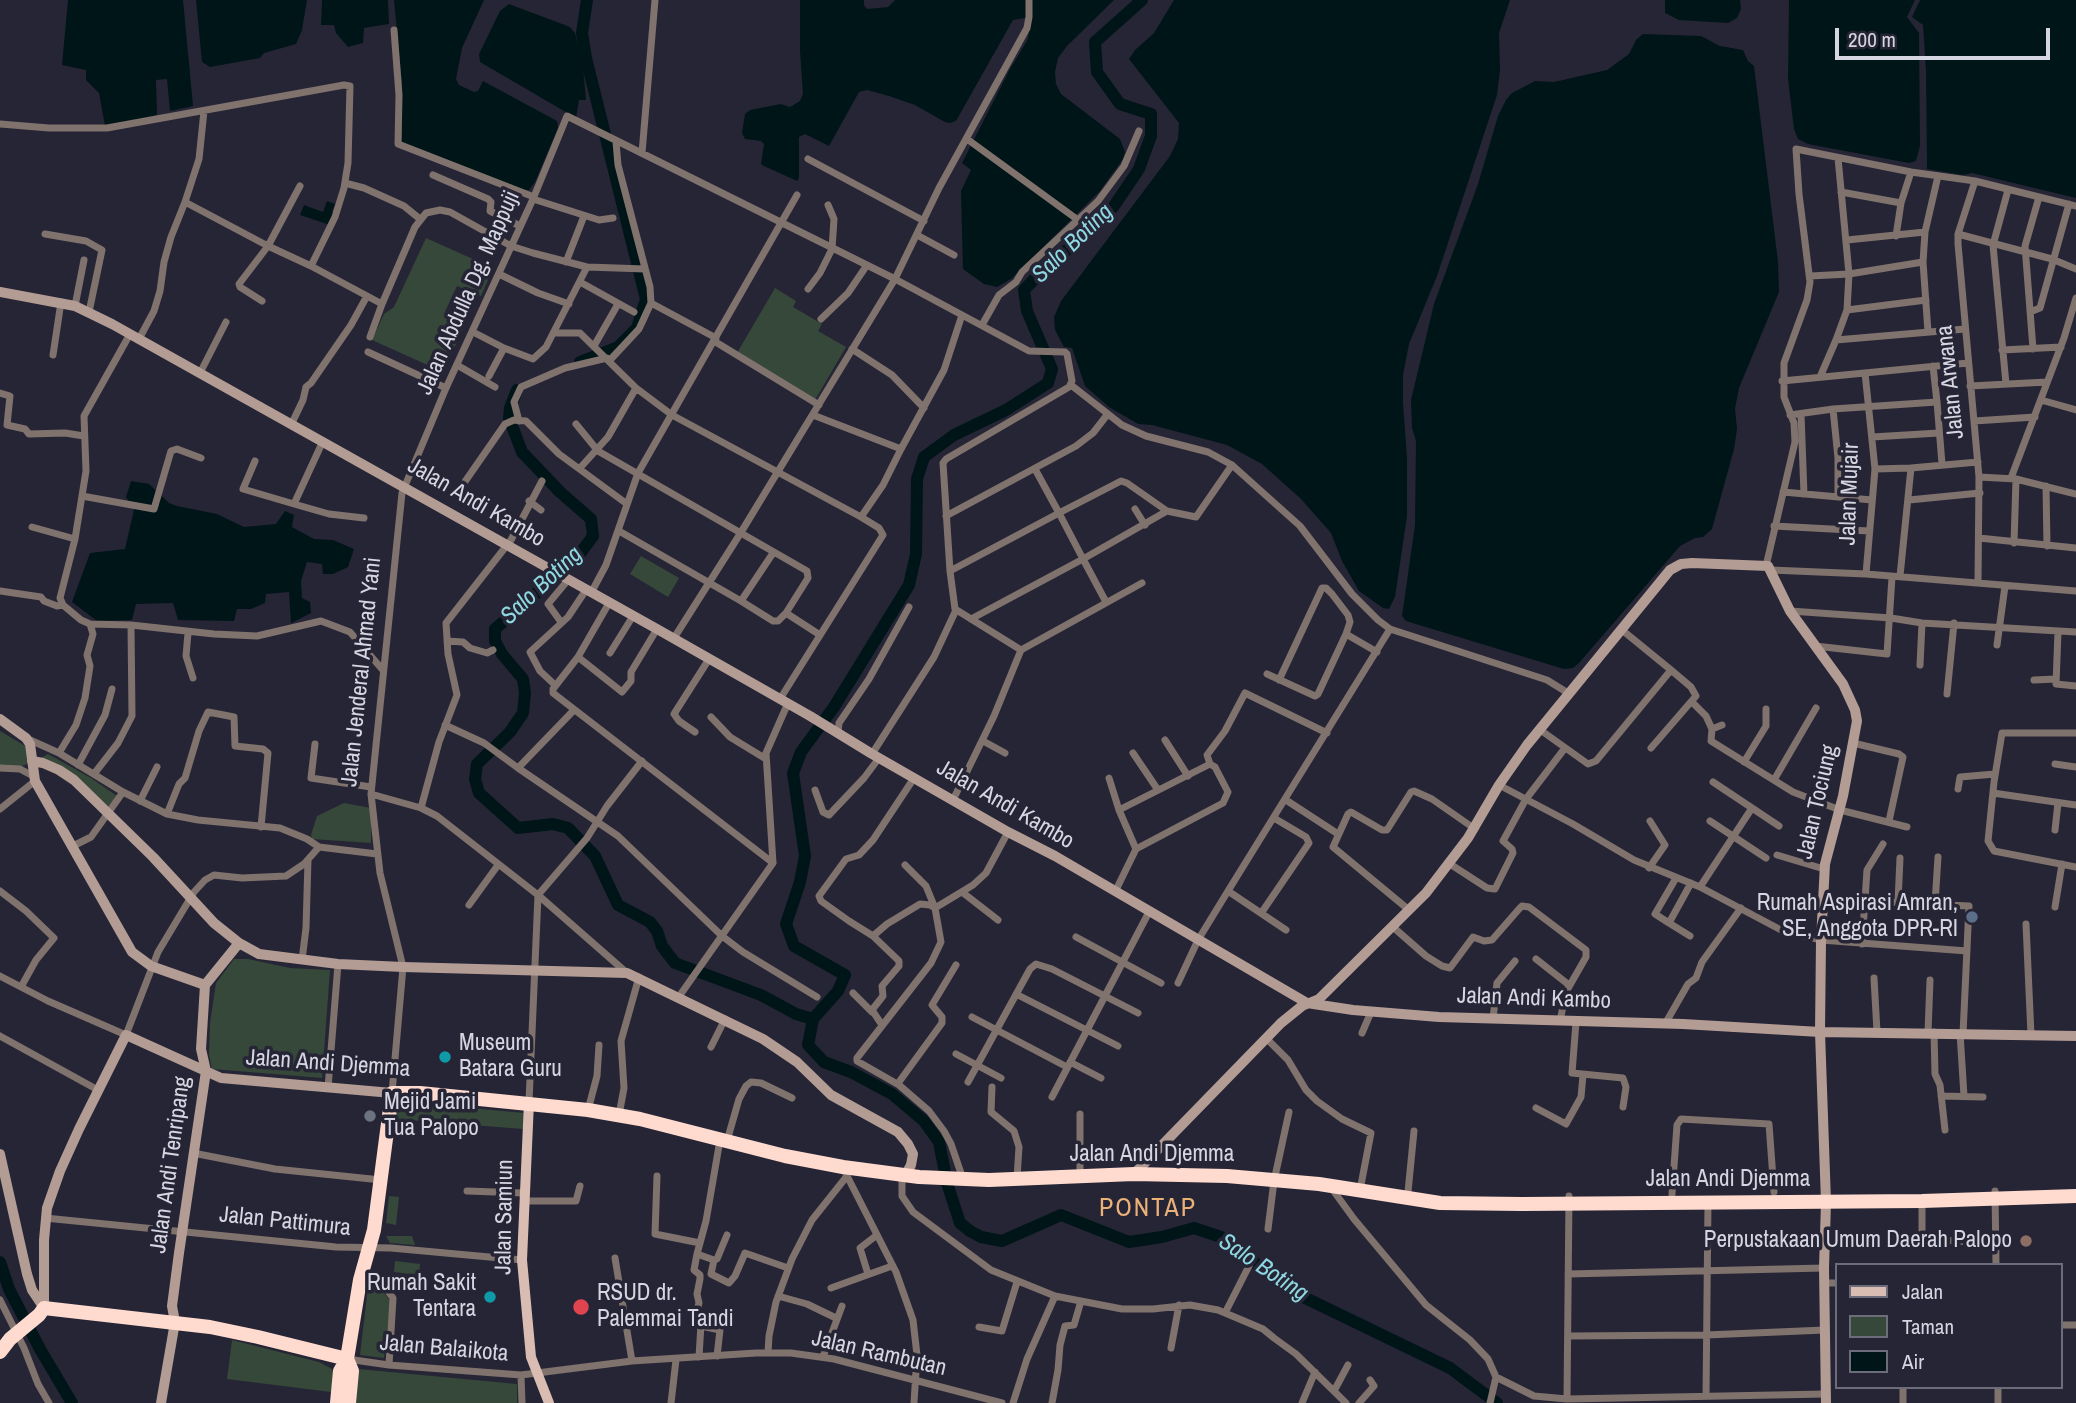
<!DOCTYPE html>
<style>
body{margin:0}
#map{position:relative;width:2076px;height:1403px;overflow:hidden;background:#262536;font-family:"Archivo Narrow",sans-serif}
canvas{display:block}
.legend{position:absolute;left:1835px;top:1263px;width:228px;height:126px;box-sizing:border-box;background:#262536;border:2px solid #6c6c7b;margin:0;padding:9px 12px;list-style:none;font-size:21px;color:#d6d6e2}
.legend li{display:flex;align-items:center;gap:14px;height:35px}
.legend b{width:35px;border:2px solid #6c6c7b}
.scale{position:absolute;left:1835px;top:28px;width:215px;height:32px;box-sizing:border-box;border:4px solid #d6d6e2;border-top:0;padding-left:9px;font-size:21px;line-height:24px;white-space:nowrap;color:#d6d6e2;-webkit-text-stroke:5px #262536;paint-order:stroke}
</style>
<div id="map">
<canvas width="2076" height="1403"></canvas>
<ul class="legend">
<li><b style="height:9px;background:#dabdb2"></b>Jalan</li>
<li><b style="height:19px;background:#364839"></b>Taman</li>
<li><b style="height:19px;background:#001518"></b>Air</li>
</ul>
<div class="scale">200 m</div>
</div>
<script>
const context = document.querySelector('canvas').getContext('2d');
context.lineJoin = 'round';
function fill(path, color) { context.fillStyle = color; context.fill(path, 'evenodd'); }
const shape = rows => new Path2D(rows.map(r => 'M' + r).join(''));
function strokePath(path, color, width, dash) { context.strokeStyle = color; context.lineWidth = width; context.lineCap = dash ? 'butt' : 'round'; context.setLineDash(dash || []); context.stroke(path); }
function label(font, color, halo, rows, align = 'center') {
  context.font = font + ' "Archivo Narrow",sans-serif'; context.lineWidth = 7; context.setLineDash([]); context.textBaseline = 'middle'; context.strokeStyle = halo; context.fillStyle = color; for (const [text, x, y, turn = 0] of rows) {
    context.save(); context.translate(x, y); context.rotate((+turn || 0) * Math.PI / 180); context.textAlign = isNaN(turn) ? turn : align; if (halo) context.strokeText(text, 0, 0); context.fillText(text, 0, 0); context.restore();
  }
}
const green = shape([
 [426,238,493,268,481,296,457,286,444,314,465,324,443,372,372,340,384,314,394,307],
 [775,288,796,301,793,307,822,324,818,331,846,347,815,400,737,353],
 [641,556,679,578,668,597,630,574],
 [0,731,27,747,29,763,16,769,0,768],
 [48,754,91,778,117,796,106,809,39,759],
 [344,803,371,808,371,843,312,839,311,835,317,816],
 [234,959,248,959,290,968,330,970,322,1078,212,1069,209,1055,210,1023,216,983],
 [397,1101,524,1113,523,1129,395,1119],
 [389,1196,399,1197,396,1225,386,1223],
 [386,1236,412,1236,415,1245,390,1243],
 [395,1261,420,1264,419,1275,394,1272],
 [368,1287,381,1289,391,1302,384,1358,360,1355],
 [232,1340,319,1362,332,1369,334,1376,331,1392,227,1379],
 [358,1369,517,1384,517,1403,355,1403]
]);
const water = shape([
 [68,0,183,0,193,106,170,111,167,79,156,80,157,115,105,126,99,93,86,80,86,70,62,65],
 [196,0,307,0,302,30,296,44,264,53,260,58,210,67,202,62],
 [322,0,388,0,389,24,364,28,363,43,348,47,336,33,334,25,321,25],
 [394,0,484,0,462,48,456,79,459,85,474,92,478,91,483,81,557,121,558,128,535,182,529,190,522,190,402,142,402,83],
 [800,0,864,0,864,5,867,9,888,7,895,0,1114,0,1067,46,1058,58,1055,72,1056,84,1061,94,1120,139,1125,152,1123,159,1100,191,1011,279,997,287,984,284,963,269,961,191,971,170,962,163,1010,69,1028,39,1031,17,1013,20,956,121,950,123,945,122,915,105,889,96,867,90,859,92,829,146,805,134,799,137,799,178,797,181,764,166,761,164,764,144,761,141,745,139,742,133,745,114,750,110,781,104,790,107,800,101,803,94,800,51],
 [1174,0,1510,0,1499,33,1500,70,1497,95,1437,276,1409,344,1403,375,1403,403,1407,458,1407,516,1395,597,1389,609,1383,608,1359,591,1342,561,1331,533,1300,498,1262,464,1227,445,1152,425,1138,424,1109,407,1085,386,1072,348,1064,347,1055,330,1054,317,1061,301,1170,156,1178,139,1179,123,1129,59,1135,50,1154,33],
 [1665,0,1740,0,1741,9,1737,18,1728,23,1679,20,1665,13],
 [1789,0,1915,0,1907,17,1919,33,1920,146,1916,161,1909,163,1808,144,1798,139,1794,129,1788,79],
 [1920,0,2076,0,2076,198,1972,173,1963,175,1927,169,1926,71,1923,25,1912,17],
 [509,4,570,27,575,33,583,67,586,100,579,100,576,118,480,62,479,54,500,11],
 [1643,34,1701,36,1720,46,1743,50,1748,61,1754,66,1778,262,1779,292,1739,388,1735,409,1737,429,1734,449,1712,529,1703,537,1695,538,1680,546,1579,663,1573,668,1564,669,1406,621,1402,616,1415,525,1416,441,1412,428,1411,400,1434,304,1478,184,1498,116,1506,100,1512,93,1535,81,1554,82,1607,70,1629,54,1636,40],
 [327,201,335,204,332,211,335,213,330,225,300,215,304,205,323,212],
 [131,481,149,484,169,503,177,506,217,514,244,527,276,524,285,511,294,515,292,527,314,539,333,540,354,549,348,567,333,574,323,574,322,564,307,562,301,581,302,598,310,602,311,613,291,623,289,592,266,594,265,603,251,609,237,609,234,621,178,620,173,603,136,604,132,620,97,621,72,602,90,553,125,549,134,510,126,497]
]);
const river = shape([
 [1142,0,1095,42,1097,72,1120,104,1151,114,1151,136,1139,169,1114,206,1081,239,1048,265,1024,290,1027,311,1052,369,1048,383,1006,410,954,435,924,457,917,479,916,554,909,585,834,707,801,752,793,773,805,856,800,882,786,924,794,946,845,975,838,991,813,1019,808,1045,824,1062,851,1072,892,1094,924,1121,939,1142,947,1183,960,1223,970,1231,981,1237,1002,1241,1061,1215,1129,1242,1162,1237,1194,1228,1221,1237,1291,1291,1450,1368,1497,1403],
 [580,362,618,347,637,328,646,299,586,58,582,33,587,0],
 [517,390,510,408,509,418,522,452,560,492,591,519,593,536,577,558,495,629,495,641,502,654,523,679,525,693,523,713,510,732,477,764,475,779,479,793,518,828,553,824,568,828,595,856,618,905,650,922,657,931,662,946,675,963,761,995,796,1014,813,1019],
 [0,1262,9,1289,40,1349,72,1403]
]);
const street = shape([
 [394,30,399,95,398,144,534,197],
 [0,124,49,128,107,128,344,85,350,86,348,163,344,188,335,217,311,266,268,246,185,202,171,237,164,262,160,291,154,311,139,339],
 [967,139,1078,220],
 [642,153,655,0],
 [1838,158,1849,274,1847,310,1836,340,1965,329],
 [808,159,924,221],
 [433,175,488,199,491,202,490,211,520,226],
 [1975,181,1958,234,1958,244,1979,477,1978,582],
 [345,183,364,188,404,206,420,219],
 [1841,192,1901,203],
 [533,199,599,220,613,218],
 [185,202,199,159,204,111],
 [45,234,86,241,102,250,89,312],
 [1958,234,2052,259,2076,269],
 [917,235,954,255],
 [1896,236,1901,203,1911,172],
 [1847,240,1925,232],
 [566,262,584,216],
 [311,266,382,304,415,227,426,213,440,210,450,212,511,246,533,253,587,267,645,269],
 [499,274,538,293,569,304],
 [1810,276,1849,274,1923,262],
 [580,282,634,312],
 [808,289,820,273,832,249,834,219,828,205],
 [262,301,240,287,239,284,268,246,300,186],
 [651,303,716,338],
 [75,306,84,260],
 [1847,310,1926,300],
 [2030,312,2040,308,2069,204],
 [821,319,848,293,867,265],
 [982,325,999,295,1016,282,1022,272,1098,201,1124,166,1139,131],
 [473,332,504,348],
 [1928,332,1923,262,1925,232,1938,176],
 [555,333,580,333,636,388],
 [130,334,84,416,86,471,75,539,60,598,63,605,81,620,90,624,131,625,214,634,257,636,321,621,350,632,382,669],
 [370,337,382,304],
 [714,341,819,405],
 [594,346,618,304],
 [852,349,892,375,924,408],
 [2033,349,2025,246,2039,197],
 [2002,350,2061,347],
 [368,352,446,388],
 [53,355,61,302],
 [610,360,639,329,651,303,650,287,618,165,616,142],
 [457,365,495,387],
 [200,373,226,322],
 [1865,373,1875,469,1866,574],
 [489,376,504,348,533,359,546,347,587,267],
 [1820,377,1836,340],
 [1782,381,1968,363],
 [2006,384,1993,245,2008,190],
 [1071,385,1122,425,1146,436,1208,452,1232,465,1300,526,1352,594,1378,620,1390,629],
 [1970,386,2047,382],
 [0,393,10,396,7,425,25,429,29,434,65,433,84,436],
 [2041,400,2076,410],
 [1937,402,1942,464],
 [1833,409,1838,458,1838,496],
 [1801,414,1804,494],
 [1790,415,1833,409,1937,402,1933,366],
 [519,421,514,402,521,387,565,368,607,358],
 [1974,421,2035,417],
 [292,423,303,400,306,387,311,383,351,325,367,296],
 [576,424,598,451,807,571,808,578,786,613,820,635],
 [1872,437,1939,433],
 [901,449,944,370,962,315],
 [255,461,243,489,294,504,323,441],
 [580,468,608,437,636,388,672,415,861,517,883,485,901,449,813,415],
 [1035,469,1059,513,1121,481,1127,483,1167,511],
 [1875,469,1911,468],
 [1979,477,2016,479,2076,494],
 [2011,478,2064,338,2076,298],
 [464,483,505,424,514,420,526,421,559,454,627,504],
 [2046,486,2047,546],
 [1783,492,1872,500],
 [82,496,154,509,171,451,177,449,201,458],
 [1909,500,1980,493],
 [529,501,541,510],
 [294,504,329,514,364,518],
 [1135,509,1145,525],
 [946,516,1076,446,1093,433,1107,415],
 [1774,526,1869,531],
 [32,527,75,539],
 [619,531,741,601,773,553],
 [1979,538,2076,548],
 [2014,543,2016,479],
 [1766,566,1795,442,1794,423,1784,397,1784,363,1807,300,1810,282,1799,194,1796,149,1911,172,1975,181,2076,206],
 [1771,570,1866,574,2076,591],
 [950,571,1059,513,1083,559,971,619],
 [1900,576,1911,468,1978,462],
 [0,591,41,597,44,601,57,606,63,605],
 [591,593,606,565,638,473,797,195],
 [741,601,773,621,778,621,786,613],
 [1106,602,1083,559,1167,511,1196,517,1232,465],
 [609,603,578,657,553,689,553,693,773,863],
 [1790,611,1891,618,1922,623,2076,632],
 [561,622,548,604,568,580],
 [2058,632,2056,684,2076,686],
 [188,633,186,656,193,678],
 [674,638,740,534,895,279,939,188,1027,28,1029,17,1029,0],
 [447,641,463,642,470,648,487,653,493,650],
 [1997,645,2005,586],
 [1815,646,1887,654,1892,577],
 [1021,650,1142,583],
 [610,653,633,616],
 [578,657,622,692,631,681,631,672,657,629],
 [1920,665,1922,623],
 [1267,674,1315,696,1318,694,1346,634,1377,652],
 [1279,680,1322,588,1326,588,1332,594,1348,615,1350,622,1346,634],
 [2034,680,2056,679],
 [555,685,540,671,530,652,568,617,586,590],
 [1947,694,1954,623],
 [780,699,883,535,879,528,861,517],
 [1692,702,1706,716,1712,729],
 [574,710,518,768,618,836,722,936,743,952,817,997],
 [711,717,730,737,766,759],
 [445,725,484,743,518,768],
 [1722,725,1712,729,1711,741,1793,792,1840,810,1907,827],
 [1539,729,1588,764,1596,761,1671,670,1622,630],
 [695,732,679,721,674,714,709,659],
 [838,733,839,723,869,679,909,607],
 [2076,733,2002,733,1994,782,1988,841,1994,851,2076,867],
 [28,739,59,753,123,792,167,814,198,820,280,828,307,839,319,847,377,854],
 [1165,740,1188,776],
 [983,741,1005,753],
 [1853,743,1899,754,1903,757,1889,821],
 [315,744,311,778,371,787],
 [1651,748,1696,696,1691,687,1671,670],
 [59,753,76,725,85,698,90,666,87,655,93,634,90,624],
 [1133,753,1158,790],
 [872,754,934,657,956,610],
 [1744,762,1766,726,1766,709],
 [1210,764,1207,755,1225,731,1245,693,1327,733],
 [2055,764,2076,767],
 [78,765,105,715,112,689],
 [0,768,20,769,33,776],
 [94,774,118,743,132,716,131,625],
 [1109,778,1119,810,1136,849],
 [1774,780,1816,708],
 [1713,782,1779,826],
 [1499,785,1573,824,1634,860,1700,887,1781,930,1821,940,1967,951],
 [1958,789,1960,777,1995,774],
 [815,790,823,812,829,815,864,778,879,758],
 [1993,793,2076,805],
 [371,794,421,808,437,816,538,895,627,973],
 [1286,800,1338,834],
 [140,801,157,767],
 [421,808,439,742,457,695,448,654,446,623,511,540,542,481],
 [0,809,35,781],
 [167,814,179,784,185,778,199,731,208,712,234,717,235,746,263,749,268,753,261,827],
 [1710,821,1766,858],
 [2055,830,2058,803],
 [71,847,91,837,123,792],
 [1777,855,1824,869],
 [1450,864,1487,888,1495,889,1513,853,1512,849,1503,841,1526,799,1565,748],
 [1649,868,1665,845,1650,821],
 [1700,887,1752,808],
 [0,891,26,911,54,938,36,960,21,987],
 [1228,891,1286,930],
 [962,892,998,920],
 [1115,892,1136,849,1223,803,1228,792,1215,767,1210,764,1119,810],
 [1865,901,1969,906,1963,1034],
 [1898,902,1900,858],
 [1935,904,1938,857],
 [469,905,498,865],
 [2055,907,2062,864],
 [1409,910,1333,847,1348,814,1351,812,1382,830,1387,830,1411,792,1414,791,1432,799,1475,829],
 [1262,912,1309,843,1306,837,1274,818],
 [1669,923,1655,914,1676,878],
 [2026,924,2031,1035],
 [1393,927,1426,956,1442,966,1450,968,1473,937,1484,941,1492,940,1519,909,1522,906,1529,907,1586,950,1586,957,1566,992,1560,1021],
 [873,936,887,924,920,904,930,905,935,908,926,886,905,865],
 [1690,936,1669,923,1691,883],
 [1076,937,1161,983],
 [1862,944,1867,870,1883,844],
 [1536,959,1569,985],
 [302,960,306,928,308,860],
 [956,965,932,1005,942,1017,942,1023,899,1082,899,1085,929,1111,944,1131,951,1144,963,1179],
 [0,976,48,1001,126,1035,158,952,194,892,205,880,214,875,242,878,286,876,304,864,319,847],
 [1874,978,1877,1032],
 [1178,983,1198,940,1228,891,1390,629,1547,680,1568,693],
 [853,993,872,1012],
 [1016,994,1118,1046],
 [678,998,773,863,766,753,788,703],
 [972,1017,1067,1067],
 [1493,1019,1497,983,1515,961],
 [1576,1022,1572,1073,1623,1078,1626,1087,1623,1107],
 [1665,1024,1688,984,1696,978,1702,962,1741,908],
 [882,1025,872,1010,883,996,882,986,899,966,899,961,873,936,849,921,821,901,819,896,846,859,859,855,873,840,914,778],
 [1928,1032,1930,980],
 [1934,1032,1935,1074,1940,1085,1945,1130],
 [1362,1033,1371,1012],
 [1960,1033,1964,1096],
 [0,1036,98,1090],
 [1266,1038,1288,1060,1306,1090,1317,1101,1342,1119,1371,1133,1360,1190],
 [711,1047,725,1019],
 [956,1054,1001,1078],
 [1070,1062,1101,1078],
 [968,1082,1030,969,1036,964,1052,969,1138,1013],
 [899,1085,857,1061,857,1058,931,963,941,942,935,908,973,885,986,873,1008,832],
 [992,1087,991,1112,1014,1131,1019,1147,1017,1178],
 [328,1088,338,964],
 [392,1093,403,967,380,873,371,794,402,493,446,388,533,199,567,116,895,279,1029,351,1065,352,1067,354,1072,381,1069,387,946,459,943,463,950,571,955,609,1021,650,994,716,953,800],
 [1941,1096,1983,1097],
 [1052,1097,1149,912],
 [529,1102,538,895,587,838,607,806,642,761],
 [1536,1108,1566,1124,1581,1097,1583,1075],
 [588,1110,597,1076,599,1045],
 [1080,1114,1080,1176],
 [619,1115,624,1088,621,1041,639,977],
 [720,1140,706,1221,697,1254,714,1260,717,1259,727,1235],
 [727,1141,739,1099,746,1086,751,1082,761,1083,792,1098],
 [193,1153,275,1169,381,1180],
 [843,1168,896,1272,913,1320,917,1355,914,1403],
 [657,1176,655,1234,700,1243],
 [905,1176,902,1181,902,1196,913,1212,991,1270,1055,1296,1122,1309,1153,1309,1190,1305,1218,1310,1263,1329,1274,1338,1296,1354,1346,1403],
 [1330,1186,1354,1219,1426,1305,1470,1340,1488,1359,1496,1377,1490,1403],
 [467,1191,524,1193],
 [1995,1191,1996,1265],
 [1408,1192,1414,1131],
 [1672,1194,1677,1125,1681,1119,1769,1124,1774,1192],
 [524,1201,576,1201,580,1186],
 [1922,1201,1922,1239,1975,1242],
 [45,1218,336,1247,391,1248,522,1260],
 [1268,1229,1274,1181,1289,1112],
 [697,1254,694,1270,700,1275,700,1279,697,1294,699,1303,694,1321,701,1324,699,1357],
 [615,1258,632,1361],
 [714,1260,711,1274,729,1283,735,1276,745,1253,788,1268],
 [868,1274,860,1248,877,1235],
 [1568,1274,1824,1268],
 [360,1280,387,1290,393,1298,389,1365],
 [1825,1283,1836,1283],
 [831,1288,892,1266],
 [778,1296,807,1304,836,1318],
 [0,1300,24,1348,38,1384,49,1403],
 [1225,1313,1251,1262],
 [2060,1325,2076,1325],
 [701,1326,720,1330,717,1356],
 [979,1327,1002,1331,1017,1282],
 [1568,1336,1706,1335,1825,1330],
 [1171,1348,1179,1305],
 [768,1353,769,1336,776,1302,792,1259,812,1220,847,1176],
 [823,1357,842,1306],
 [347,1359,389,1365,521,1375,632,1361,756,1353,791,1353,834,1359,1002,1403],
 [521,1375,522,1403],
 [1496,1377,1534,1396,1567,1399,1826,1394],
 [1998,1387,1998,1403],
 [1334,1391,1348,1365],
 [1706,1396,1708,1202],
 [1567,1399,1569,1196],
 [671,1403,676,1360],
 [1013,1403,1027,1359,1055,1296],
 [1052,1403,1058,1370,1060,1345,1065,1326,1074,1325,1081,1301],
 [1302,1403,1315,1372],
 [1359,1403,1374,1386,1370,1380],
 [1903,1403,1903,1387]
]);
const secondary = shape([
 [0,292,75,306,112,324,657,629,810,716,872,754,1008,832,1055,856,1307,1003,1353,1010,1439,1017,1683,1024,1820,1032,2076,1036],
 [0,719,26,738,30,744,35,781,132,952,151,966,205,985],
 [32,761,43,763,59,770,74,780,153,857,214,923,239,943,259,954,338,964,403,967,627,973,763,1039,797,1062,831,1095,898,1132,908,1144,913,1154,911,1165,905,1176],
 [0,1154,27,1274,32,1290,44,1308],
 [1134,1174,1281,1023,1302,1006,1319,999,1426,893,1468,838,1499,785,1527,745,1670,570,1681,564,1692,563,1768,566,1790,611,1843,684,1855,710,1857,721,1843,796,1825,864,1821,940,1820,1032,1826,1202,1824,1268,1826,1403],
 [44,1308,44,1240,47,1208,60,1171,79,1129,126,1035,221,1078,392,1093],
 [161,1403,175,1322,172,1306,179,1253,206,1071,201,1049,205,985,239,943]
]);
const primary = shape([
 [529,1102,522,1260,531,1357,549,1403]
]);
const highway = shape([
 [0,1352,10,1339,39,1315,44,1308,210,1327,258,1337,347,1359],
 [347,1359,352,1371,349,1403],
 [337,1403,340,1371,347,1359,360,1280,374,1230,392,1093,420,1093,588,1110,640,1119,785,1156,843,1167,919,1177,989,1180,1134,1174,1227,1176,1319,1184,1440,1203,1522,1204,1922,1201,2076,1196]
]);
const markers = [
 [1972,917,7,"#5c6f8a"],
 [445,1057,7,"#0f9aa8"],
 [370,1116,7,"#6b7280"],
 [2026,1241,7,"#8d6e63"],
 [490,1297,7,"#0f9aa8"],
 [581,1307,9,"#e0444e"]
];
const streetNames = [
 ["Jalan Abdulla Dg. Mappuji",469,293,-66],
 ["Jalan Arwana",1951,382,-96],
 ["Jalan Mujair",1850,494,-88],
 ["Jalan Andi Kambo",476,503,30],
 ["Jalan Jenderal Ahmad Yani",362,672,-84],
 ["Jalan Tociung",1818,802,-77],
 ["Jalan Andi Kambo",1005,805,30],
 ["Jalan Andi Kambo",1534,999,2],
 ["Jalan Andi Djemma",328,1064,4],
 ["Jalan Andi Djemma",1152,1155],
 ["Jalan Andi Tenripang",171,1165,-82],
 ["Jalan Andi Djemma",1728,1180],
 ["Jalan Samiun",505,1217,-89],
 ["Jalan Pattimura",285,1222,6],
 ["Jalan Balaikota",444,1349,5],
 ["Jalan Rambutan",879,1354,13]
];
const poiNames = [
 ["Rumah Aspirasi Amran,",1958,904],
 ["SE, Anggota DPR-RI",1958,930],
 ["Museum",459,1044,"left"],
 ["Batara Guru",459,1070,"left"],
 ["Mejid Jami",384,1103,"left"],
 ["Tua Palopo",384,1129,"left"],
 ["Perpustakaan Umum Daerah Palopo",2012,1241],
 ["Rumah Sakit",476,1284],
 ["Tentara",476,1310],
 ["RSUD dr.",597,1294,"left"],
 ["Palemmai Tandi",597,1320,"left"]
];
const waterNames = [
 ["Salo Boting",1073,244,-44],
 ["Salo Boting",542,586,-43],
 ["Salo Boting",1263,1268,34]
];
const quarterNames = [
 ["PONTAP",1148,1209]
];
fill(green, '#364839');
fill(water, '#001518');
strokePath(river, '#001518', 12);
strokePath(street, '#80726c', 7);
strokePath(secondary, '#b39c94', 10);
strokePath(primary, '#dabdb2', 10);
strokePath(highway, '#fedbce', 14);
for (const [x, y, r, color] of markers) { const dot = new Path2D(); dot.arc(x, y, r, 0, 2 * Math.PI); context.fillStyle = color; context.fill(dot); strokePath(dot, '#262536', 2.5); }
label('23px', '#d6d6e2', '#262536', streetNames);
label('23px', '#d6d6e2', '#262536', poiNames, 'right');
label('italic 24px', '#8fd8e1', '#262536', waterNames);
context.letterSpacing = '2px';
label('26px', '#ebb278', '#262536', quarterNames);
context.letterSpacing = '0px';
</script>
